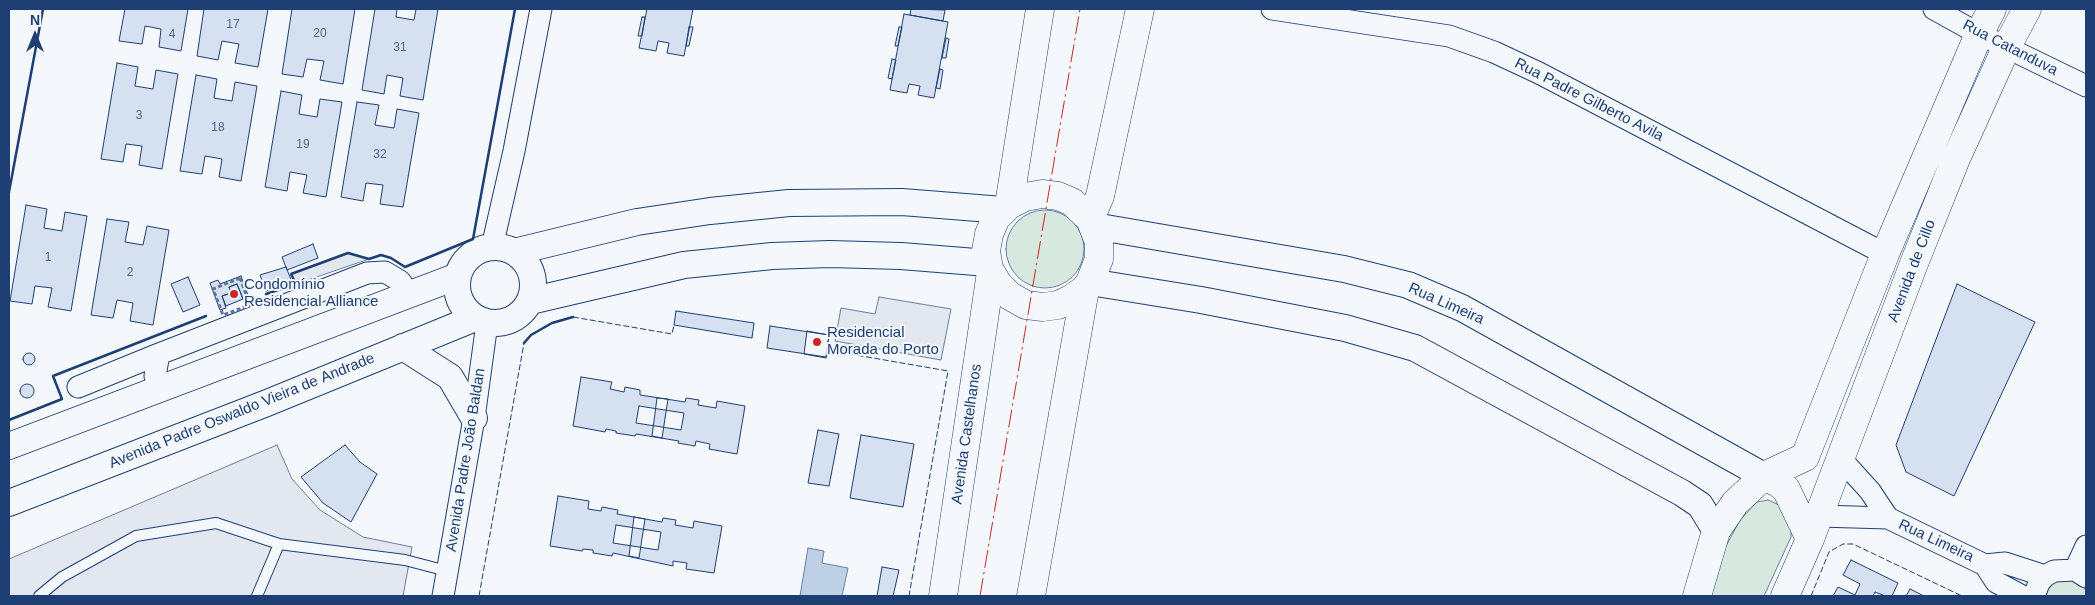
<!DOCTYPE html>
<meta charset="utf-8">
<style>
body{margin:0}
#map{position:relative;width:2095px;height:605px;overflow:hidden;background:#f4f7fb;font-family:Helvetica,sans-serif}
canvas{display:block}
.frame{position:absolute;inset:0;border:10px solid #1d3f73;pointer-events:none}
.north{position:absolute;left:10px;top:10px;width:50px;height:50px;-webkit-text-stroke:4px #f4f7fb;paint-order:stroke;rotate:0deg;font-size:14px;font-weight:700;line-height:20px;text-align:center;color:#1d3f73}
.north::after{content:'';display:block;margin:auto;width:18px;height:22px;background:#1d3f73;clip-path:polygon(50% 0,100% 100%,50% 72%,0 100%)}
</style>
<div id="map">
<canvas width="2095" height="605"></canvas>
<div class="frame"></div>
<div class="north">N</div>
</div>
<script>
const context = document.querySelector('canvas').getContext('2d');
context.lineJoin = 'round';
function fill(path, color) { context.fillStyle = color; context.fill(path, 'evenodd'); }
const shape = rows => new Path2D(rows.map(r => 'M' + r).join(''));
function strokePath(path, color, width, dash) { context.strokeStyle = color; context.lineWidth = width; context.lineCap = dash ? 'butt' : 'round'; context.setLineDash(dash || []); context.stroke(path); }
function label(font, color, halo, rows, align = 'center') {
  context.font = font + ' Helvetica,sans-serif'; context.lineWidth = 4; context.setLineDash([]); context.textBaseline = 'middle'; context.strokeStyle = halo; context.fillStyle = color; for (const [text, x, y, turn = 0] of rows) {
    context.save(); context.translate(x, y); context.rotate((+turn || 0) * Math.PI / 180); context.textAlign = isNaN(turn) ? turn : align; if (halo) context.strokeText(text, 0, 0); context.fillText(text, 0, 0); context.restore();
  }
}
const green = shape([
 '1006 249a39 39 0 1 1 78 0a39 39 0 1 1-78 0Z',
 [1768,500,1786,508,1791,516,1791,537,1764,596,1709,596,1719,559,1740,520,1757,502,1768,500],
 [2071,578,2083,586,2086,591,2086,596,2042,596,2051,582,2071,578]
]);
const parking = shape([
 [348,253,369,259,296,284,291,274,348,253],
 [879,297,951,309,941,360,835,341,841,308,875,314,879,297],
 [277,445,292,479,320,510,363,537,412,547,403,596,9,596,9,559,277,445]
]);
const water = shape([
 [808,548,824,551,822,563,848,568,842,596,800,596,808,548]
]);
const building = shape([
 [125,9,188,9,181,51,159,47,161,29,145,26,142,44,119,41,125,9],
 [204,9,268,9,258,67,235,63,239,44,222,41,218,60,197,56,204,9],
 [292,9,355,9,343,84,320,80,324,61,307,59,303,77,282,74,292,9],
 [375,9,397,9,396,17,414,20,416,9,438,9,423,100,400,96,403,78,387,75,384,94,362,90,375,9],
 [647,9,693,9,684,56,667,53,669,43,658,41,656,51,639,48,647,9],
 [911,9,945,10,943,21,910,15,911,9],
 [904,14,948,22,934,98,918,95,920,86,909,84,907,93,890,90,904,14],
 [642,17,645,17,642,36,638,36,642,17],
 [689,27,693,27,689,46,686,46,689,27],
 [899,27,902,27,898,46,895,46,899,27],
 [946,38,949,39,946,58,942,58,946,38],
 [892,59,896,60,892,79,888,78,892,59],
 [117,63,138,67,135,86,153,89,156,70,178,74,162,169,139,165,142,146,126,144,123,162,101,159,117,63],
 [940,69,943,70,940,89,936,88,940,69],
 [196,75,217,79,214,98,232,101,235,82,257,86,241,181,219,177,222,159,205,156,202,174,180,171,196,75],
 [281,91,302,95,299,114,317,117,320,99,342,102,326,197,303,193,307,175,290,172,287,191,265,187,281,91],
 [357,102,379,105,375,125,394,128,397,109,419,113,403,207,380,204,383,185,366,183,363,201,341,197,357,102],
 [26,205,47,209,44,228,62,231,65,212,87,216,71,311,48,307,52,288,35,286,32,304,10,301,26,205],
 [107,219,129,222,125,242,143,245,147,226,169,230,153,325,130,321,133,303,117,300,113,318,91,315,107,219],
 [313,244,318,258,287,270,282,257,313,244],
 [286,267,292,282,266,291,260,275,286,267],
 [241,276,249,298,243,299,237,284,229,287,231,293,222,296,226,308,220,310,210,283,218,280,220,284,241,276],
 [188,277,200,305,183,312,171,284,188,277],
 [237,284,243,299,226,306,222,296,231,293,229,287,237,284],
 [1957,284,2035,322,1954,496,1906,472,1896,445,1957,284],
 [676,311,754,323,752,338,674,325,676,311],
 [770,326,829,335,826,357,767,348,770,326],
 [807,331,829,335,826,358,804,354,807,331],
 '23 359a6 6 0 1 1 12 0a6 6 0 1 1-12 0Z',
 [581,377,612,382,610,389,624,392,625,387,640,390,640,395,685,402,686,398,699,400,698,405,716,408,717,401,745,406,737,454,709,449,710,444,696,441,695,446,678,443,679,441,636,434,635,436,616,433,616,431,606,429,605,432,573,426,581,377],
 '20 391a7 7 0 1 1 14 0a7 7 0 1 1-14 0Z',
 [657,398,668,399,662,438,652,436,657,398],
 [639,406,684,413,681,430,636,423,639,406],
 [818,430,839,434,829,486,808,483,818,430],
 [861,435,914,444,903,507,850,498,861,435],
 [345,445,360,462,377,474,351,522,323,503,301,477,345,445],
 [558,496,589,501,588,509,601,511,602,507,618,510,617,514,662,522,663,518,676,520,675,525,693,528,694,521,722,526,714,573,686,569,687,563,673,561,673,566,613,553,612,556,593,553,593,550,583,549,582,551,550,546,558,496],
 [634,517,645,519,639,558,629,556,634,517],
 [616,525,661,532,658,550,613,543,616,525],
 [1851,560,1898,583,1892,596,1885,596,1875,592,1873,596,1833,596,1838,587,1855,595,1860,584,1843,575,1851,560],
 [882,567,899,570,893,596,877,596,882,567],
 [1910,589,1924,596,1906,596,1910,589]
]);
const path = shape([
 [240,278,250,305,223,315,213,289,240,278]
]);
const service = shape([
 [39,596,62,577,136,536,216,523,279,544],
 [257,596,279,544,405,560,447,571]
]);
const minor = shape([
 [1272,9,1449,36,1494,52,1539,73,1885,254],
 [1934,9,1979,34,2086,86],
 [492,247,514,151,541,9],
 [78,387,159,354],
 [160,389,155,376,159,354,367,273,385,272,400,281,409,294],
 [1841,459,1870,491,1888,518],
 [1819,516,1888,518,1985,565,2005,563,2045,576],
 [1985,565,1996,582,2022,596],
 [2075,570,2086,546],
 [443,596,474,418,487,323],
 [2034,596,2039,583,2045,576,2054,571,2075,570,2086,577]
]);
const tertiary = shape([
 [1094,226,1344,269,1408,285,1462,308,1764,476],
 '457 285a38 38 0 1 1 76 0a38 38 0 1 1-76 0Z',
 [514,252,637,222,710,211,789,203,902,202,1003,210],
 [1090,282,1201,300,1345,328,1415,348,1682,493,1700,505,1716,531],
 [530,301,684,265,772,256,830,254,901,256,988,263],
 [403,347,450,377,474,418],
 [9,446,458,276],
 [9,503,267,403,475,318]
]);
const secondary = shape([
 [1009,205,1025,197,1042,194,1058,196,1072,202,1090,219,1099,242,1099,259,1090,282,1085,289,1071,299,1058,305,1043,307,1026,305,1010,296,998,284,989,269,986,251,989,234,996,218,1009,205,1040,9],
 [1090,219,1100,196,1140,9],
 [943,596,991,272],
 [1031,596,1085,289]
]);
const primary = shape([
 [1764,476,1805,457,1885,254,1979,34,1992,9],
 [1697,596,1716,531,1735,503,1764,476,1778,483,1786,489,1810,539],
 [1785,596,1810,539,1913,266,1955,161,2006,48,2027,9]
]);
const fence = shape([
 [573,317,672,334,674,325],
 [827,347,827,350,948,371,909,596],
 [479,596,524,343],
 [1811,596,1829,552,1843,544,1853,544,1962,596]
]);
const wall = shape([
 [9,192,43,9],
 [266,294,296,284,291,274,348,253,369,259,381,255,391,258,405,267,473,239,515,9],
 [524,343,531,335,552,323,573,317],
 [9,420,62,399,53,376,206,316]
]);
const power = shape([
 [980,596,1080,9]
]);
const markers = [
 [234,294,5,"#c62828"],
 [817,342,5,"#c62828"]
];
const numberNames = [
 ["17",233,25],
 ["20",320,34],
 ["4",172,35],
 ["31",400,48],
 ["3",139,116],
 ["18",218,128],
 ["19",303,145],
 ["32",380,155],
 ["1",48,258],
 ["2",130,273]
];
const streetNames = [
 ["Rua Catanduva",2010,48,27],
 ["Rua Padre Gilberto Avila",1589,100,27],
 ["Avenida de Cillo",1912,271,-69],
 ["Rua Limeira",1446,304,24],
 ["Avenida Padre Oswaldo Vieira de Andrade",242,411,-22],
 ["Avenida Castelhanos",967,434,-82],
 ["Avenida Padre João Baldan",466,460,-81],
 ["Rua Limeira",1936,541,25]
];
const poiNames = [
 ["Condomínio",244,285],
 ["Residencial Alliance",244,302],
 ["Residencial",827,333],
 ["Morada do Porto",827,350]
];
fill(green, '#d7e8df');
strokePath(green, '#687fa3', 1);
fill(parking, '#e3e8f0');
strokePath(parking, '#687fa3', 1);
fill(water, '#bed0e5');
strokePath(water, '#687fa3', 1);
fill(building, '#d5e0f0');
strokePath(building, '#1d3f73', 1);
strokePath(service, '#1d3f73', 12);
strokePath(minor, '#1d3f73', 23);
strokePath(tertiary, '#1d3f73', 28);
strokePath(secondary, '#1d3f73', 29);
strokePath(primary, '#1d3f73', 29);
strokePath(path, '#5e769c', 3, [4, 2.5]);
strokePath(service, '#f4f7fb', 10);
strokePath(minor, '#f4f7fb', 21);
strokePath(tertiary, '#f4f7fb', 26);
strokePath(secondary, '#f4f7fb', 28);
strokePath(primary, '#f4f7fb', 28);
strokePath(fence, '#1d3f73', 1, [6, 2.5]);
strokePath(wall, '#1d3f73', 2.5);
strokePath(power, '#c62828', 1, [18, 4, 2.5, 4]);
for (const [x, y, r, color] of markers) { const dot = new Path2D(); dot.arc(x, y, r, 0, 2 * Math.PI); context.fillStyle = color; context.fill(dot); strokePath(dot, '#f4f7fb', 2); }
label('12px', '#4b6792', null, numberNames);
label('15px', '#1d3f73', '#f4f7fb', streetNames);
label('15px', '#1d3f73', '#f4f7fb', poiNames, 'left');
</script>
